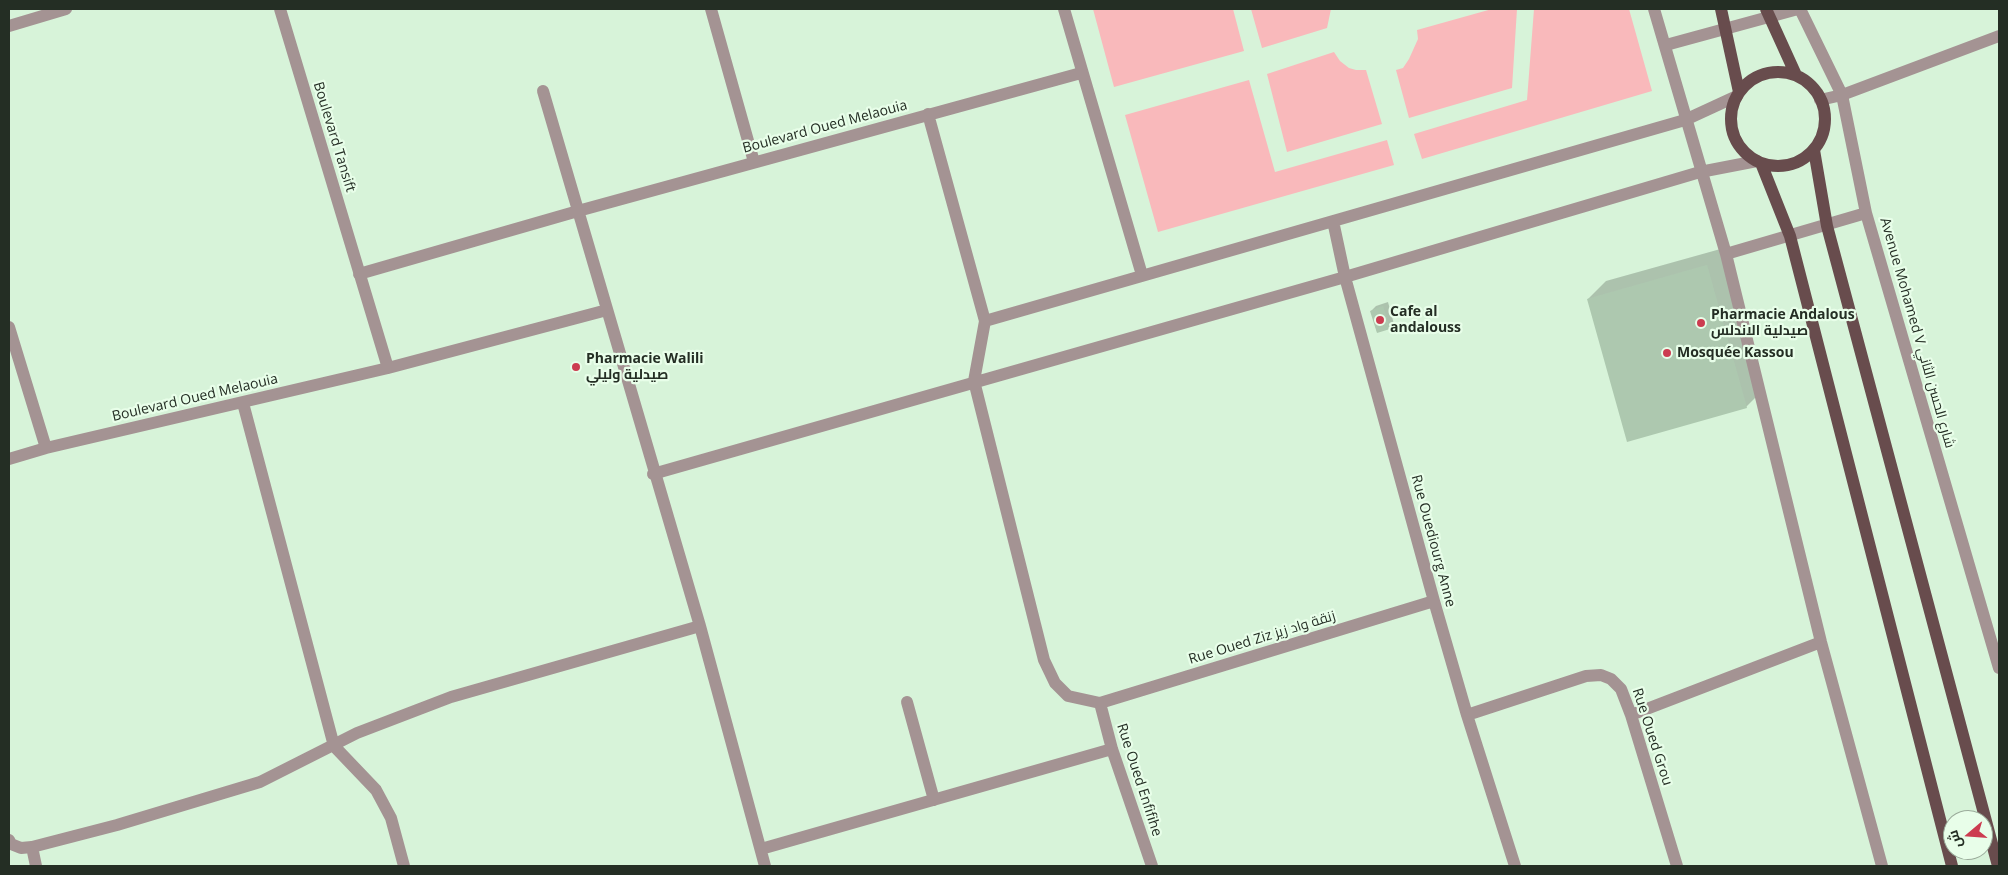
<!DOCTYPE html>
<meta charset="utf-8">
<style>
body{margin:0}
#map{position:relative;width:2008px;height:875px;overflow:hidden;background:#d7f3d9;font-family:"Open Sans",Cairo,sans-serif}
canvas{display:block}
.frame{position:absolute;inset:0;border:10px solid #242e24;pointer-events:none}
.north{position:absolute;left:1943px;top:810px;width:50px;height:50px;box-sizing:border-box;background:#e8fee9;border:1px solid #9aab9a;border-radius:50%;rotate:252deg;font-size:14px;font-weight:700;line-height:20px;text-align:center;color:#242e24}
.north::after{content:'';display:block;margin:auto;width:18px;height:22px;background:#cc3c50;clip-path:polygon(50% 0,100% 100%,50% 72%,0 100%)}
</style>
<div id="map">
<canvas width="2008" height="875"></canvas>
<div class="frame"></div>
<div class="north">ش</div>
</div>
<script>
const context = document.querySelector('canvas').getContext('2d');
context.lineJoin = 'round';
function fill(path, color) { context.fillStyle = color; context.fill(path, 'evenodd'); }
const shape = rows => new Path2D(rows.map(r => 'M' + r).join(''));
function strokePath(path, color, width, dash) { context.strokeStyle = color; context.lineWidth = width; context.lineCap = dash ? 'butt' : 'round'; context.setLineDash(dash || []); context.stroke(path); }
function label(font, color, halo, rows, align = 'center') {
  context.font = font + ' "Open Sans",Cairo,sans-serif'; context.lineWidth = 4.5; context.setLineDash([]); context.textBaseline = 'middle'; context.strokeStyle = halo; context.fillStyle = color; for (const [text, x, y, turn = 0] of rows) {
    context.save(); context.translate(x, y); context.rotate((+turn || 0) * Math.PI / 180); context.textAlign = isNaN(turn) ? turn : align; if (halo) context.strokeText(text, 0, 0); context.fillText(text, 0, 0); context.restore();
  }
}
const green = shape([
 [1093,9,1233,9,1244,51,1114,87],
 [1251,9,1331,9,1327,28,1262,48],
 [1492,9,1517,9,1512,88,1409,118,1396,70,1403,68,1409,59,1418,39,1417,30],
 [1534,9,1629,9,1652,91,1422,159,1414,134,1527,100],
 [1334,52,1340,61,1349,68,1356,70,1366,70,1382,124,1287,152,1267,74],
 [1249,80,1275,172,1387,140,1394,165,1158,232,1125,115]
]);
const shadow = shape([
 [1724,248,1764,389,1746,407,1588,299,1606,281],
 [1388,302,1394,324,1390,328,1377,332,1371,311,1376,306]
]);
const building = shape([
 [1707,265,1747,408,1627,442,1587,299],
 [1383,306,1390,329,1377,333,1370,311]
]);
const minor = shape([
 [280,9,388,368],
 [711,9,754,162],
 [1064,9,1142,275],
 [1654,9,1726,254,1821,642,1882,866],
 [1800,9,1842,95,1866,213,1999,668],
 [9,26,66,9],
 [1666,45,1798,9],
 [543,91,700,626,765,866],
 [1820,100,1842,95,1999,36],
 [928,114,985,321,974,381,1044,660,1055,683,1068,696,1100,703,1434,601],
 [1333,221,1345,277,1434,601,1467,715,1515,866],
 [1726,254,1866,213],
 [359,274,578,211,1081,73],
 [985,321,1685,120,1737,96],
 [9,327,46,448],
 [243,403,334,746,376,790,391,818,404,866],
 [9,459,46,448,388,368,607,310],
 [653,474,1345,277,1700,172,1757,161],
 [907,702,934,800],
 [1100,703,1112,749,1152,866],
 [1467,715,1586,676,1601,675,1611,679,1621,689,1631,715,1677,866],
 [1631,715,1821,642],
 [9,840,11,844,21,848,32,847,117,825,260,782,357,733,451,697,700,626],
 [32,847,36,866],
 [761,849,1112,749]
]);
const major = shape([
 [1721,9,1739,92],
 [1766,9,1796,75],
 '1731 119a47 47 0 1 1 94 0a47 47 0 1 1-94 0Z',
 [1814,150,1827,226,1998,866],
 [1761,163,1790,236,1952,866]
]);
const markers = [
 [1380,320,5,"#cc3c50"],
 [1701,323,5,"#cc3c50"],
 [1667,353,5,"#cc3c50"],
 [576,367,5,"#cc3c50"]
];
const streetNames = [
 ["Boulevard Oued Melaouia",825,127,-15],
 ["Boulevard Tansift",334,137,73],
 ["Avenue Mohamed V شارع الحسن الثاني",1917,333,74],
 ["Boulevard Oued Melaouia",195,398,-13],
 ["Rue Ouediourg Anne",1433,541,75],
 ["Rue Oued Ziz زنقة واد زيز",1262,638,-17],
 ["Rue Oued Grou",1652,737,72],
 ["Rue Oued Enfifihe",1139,780,72]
];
const poiNames = [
 ["Cafe al",1390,312],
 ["andalouss",1390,328],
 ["Pharmacie Andalous",1711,315],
 ["صيدلية الاندلس",1711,331],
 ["Mosquée Kassou",1677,353],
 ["Pharmacie Walili",586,359],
 ["صيدلية وليلي",586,375]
];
fill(green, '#f9b9bb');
fill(shadow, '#0003');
fill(building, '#adc8af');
strokePath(minor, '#a49393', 12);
strokePath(major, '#684c4d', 12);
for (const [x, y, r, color] of markers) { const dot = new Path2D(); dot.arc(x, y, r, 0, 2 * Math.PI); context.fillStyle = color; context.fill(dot); strokePath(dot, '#e8fee9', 2); }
label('14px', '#242e24', '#e8fee9', streetNames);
label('bold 14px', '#242e24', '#e8fee9', poiNames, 'left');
</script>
